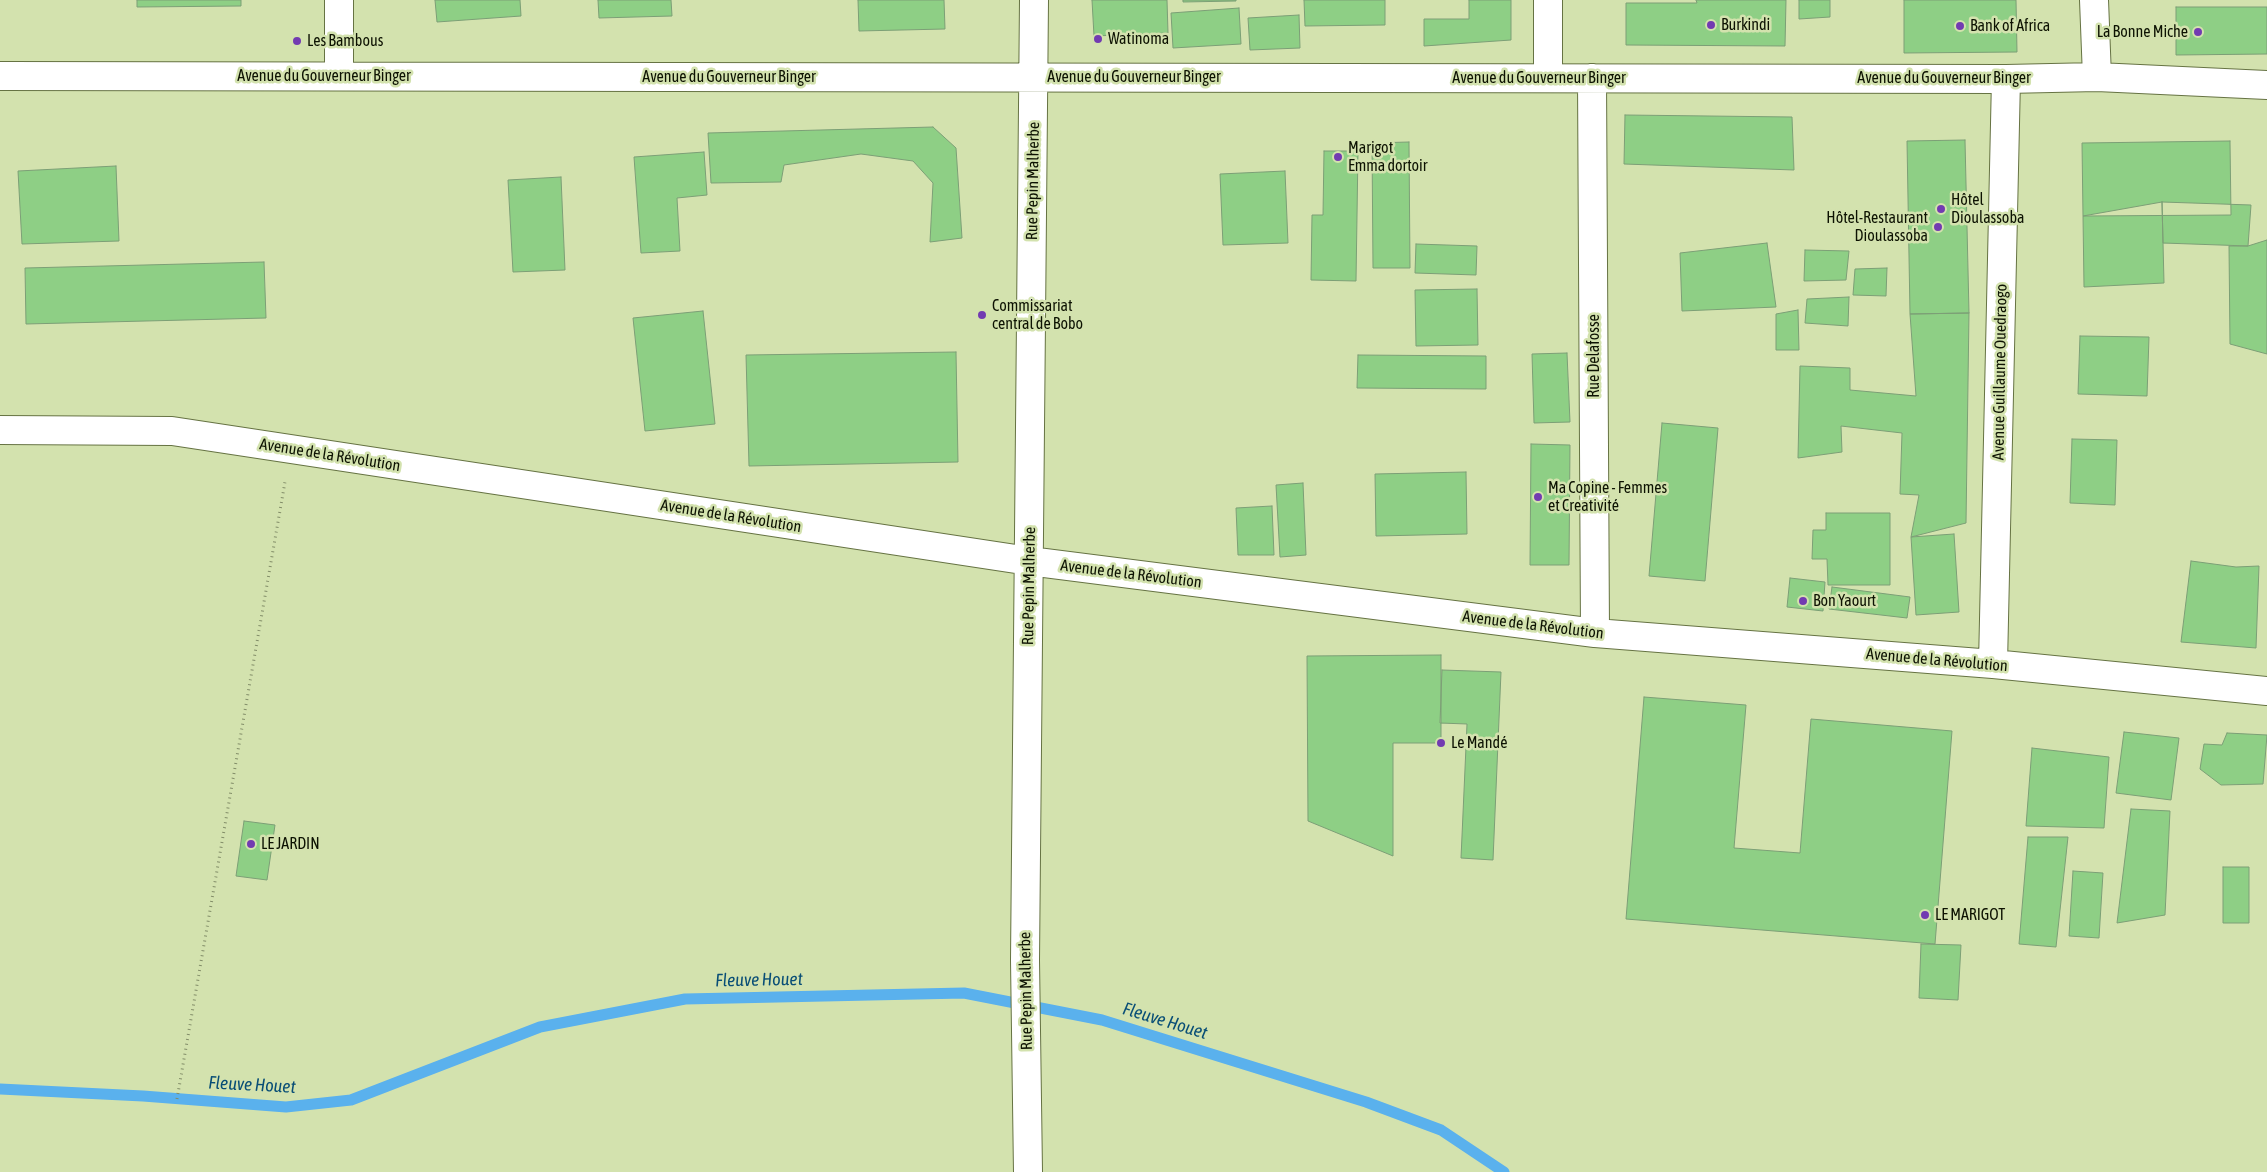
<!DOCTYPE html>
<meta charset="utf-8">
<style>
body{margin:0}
canvas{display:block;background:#d3e2ae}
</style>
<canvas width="2267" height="1172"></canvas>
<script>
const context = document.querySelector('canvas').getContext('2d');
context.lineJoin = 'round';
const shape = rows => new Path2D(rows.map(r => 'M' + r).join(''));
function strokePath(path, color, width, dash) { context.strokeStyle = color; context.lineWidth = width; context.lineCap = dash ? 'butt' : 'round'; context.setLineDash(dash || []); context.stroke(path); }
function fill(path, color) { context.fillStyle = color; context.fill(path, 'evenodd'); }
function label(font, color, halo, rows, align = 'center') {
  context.font = font + ' "Asap Condensed",sans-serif'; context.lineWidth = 5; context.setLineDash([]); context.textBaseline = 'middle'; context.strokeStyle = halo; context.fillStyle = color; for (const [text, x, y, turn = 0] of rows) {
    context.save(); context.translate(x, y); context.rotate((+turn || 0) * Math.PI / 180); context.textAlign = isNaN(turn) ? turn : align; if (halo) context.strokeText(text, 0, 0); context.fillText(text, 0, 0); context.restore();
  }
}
const stream = shape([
 [0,1089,143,1096,286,1107,351,1100,540,1027,685,999,964,993,1102,1020,1366,1102,1441,1130,1504,1172]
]);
const building = shape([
 [137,0,241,0,241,6,137,7,137,0],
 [435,0,520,0,521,16,437,22,435,0],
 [598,0,671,0,672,16,599,18,598,0],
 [858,0,944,0,945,29,859,31,858,0],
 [1092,0,1167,0,1168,33,1094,36,1092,0],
 [1183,0,1236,0,1236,1,1183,2,1183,0],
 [1304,0,1385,0,1385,25,1305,26,1304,0],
 [1469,0,1511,0,1511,40,1424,46,1424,19,1469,19,1469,0],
 [1696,0,1786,0,1785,46,1626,45,1626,3,1697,3,1696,0],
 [1799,0,1830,0,1830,17,1799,19,1799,0],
 [1904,0,2016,0,2017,52,1904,53,1904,0],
 [2176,7,2267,7,2267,54,2176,55,2176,7],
 [1239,8,1241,44,1173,48,1171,13,1239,8],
 [1299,15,1300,48,1250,50,1248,18,1299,15],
 [1625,115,1792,117,1794,170,1624,164,1625,115],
 [933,127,956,148,962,238,930,242,933,183,913,161,861,154,784,165,781,182,711,183,708,133,933,127],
 [1965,140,1969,313,1910,314,1907,141,1965,140],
 [2230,141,2231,215,2083,216,2082,143,2230,141],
 [1409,142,1410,268,1373,268,1372,143,1409,142],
 [1324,151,1358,151,1356,281,1311,280,1312,215,1323,215,1324,151],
 [704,152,707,195,677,198,680,251,641,253,634,157,704,152],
 [116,166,119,241,22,244,18,171,116,166],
 [1285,171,1288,243,1223,245,1220,174,1285,171],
 [561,177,565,270,513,272,508,180,561,177],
 [2162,202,2251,205,2248,246,2163,243,2162,202],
 [2162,202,2164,283,2084,287,2083,216,2162,202],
 [2267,240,2267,354,2230,344,2229,246,2248,246,2267,240],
 [1767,243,1776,307,1682,311,1680,253,1767,243],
 [1416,244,1477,246,1476,275,1415,273,1416,244],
 [1805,250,1849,251,1846,280,1804,281,1805,250],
 [264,262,266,318,26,324,25,268,264,262],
 [1887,268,1886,296,1853,295,1855,269,1887,268],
 [1477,289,1478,345,1416,346,1415,290,1477,289],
 [1849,297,1848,326,1805,323,1807,299,1849,297],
 [1798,310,1799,350,1776,350,1776,314,1798,310],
 [703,311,715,424,645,431,633,318,703,311],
 [1969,313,1966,523,1911,537,1919,495,1900,494,1902,433,1841,426,1842,452,1798,458,1800,366,1850,368,1850,390,1916,396,1910,314,1969,313],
 [2080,336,2149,337,2147,396,2078,394,2080,336],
 [956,352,958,462,749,466,746,355,956,352],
 [1567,353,1570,422,1534,423,1532,354,1567,353],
 [1358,355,1486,356,1486,389,1357,388,1358,355],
 [1662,423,1718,428,1705,581,1649,576,1662,423],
 [2072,439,2117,440,2115,505,2070,503,2072,439],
 [1531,444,1570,445,1569,565,1530,565,1531,444],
 [1466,472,1467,534,1376,536,1375,474,1466,472],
 [1303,483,1306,555,1280,557,1276,485,1303,483],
 [1272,506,1274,555,1238,555,1236,508,1272,506],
 [1826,513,1890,513,1890,585,1828,585,1827,559,1812,559,1813,530,1826,530,1826,513],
 [1954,534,1959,612,1916,615,1911,537,1954,534],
 [2191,561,2236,567,2259,566,2256,648,2181,642,2191,561],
 [1790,578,1825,582,1823,611,1787,607,1790,578],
 [1832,587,1910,597,1907,618,1829,609,1832,587],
 [1441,655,1441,743,1393,743,1393,856,1308,821,1307,656,1441,655],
 [1442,670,1501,672,1493,860,1461,858,1467,724,1440,723,1442,670],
 [1644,697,1746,705,1734,848,1800,853,1811,719,1952,731,1935,944,1626,919,1644,697],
 [2124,732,2179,738,2171,800,2116,793,2124,732],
 [2227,733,2267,735,2263,784,2221,785,2200,769,2204,744,2222,745,2227,733],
 [2032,748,2109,757,2104,828,2026,826,2032,748],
 [2131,809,2170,811,2165,915,2117,923,2131,809],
 [244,821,275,825,267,880,236,876,244,821],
 [2028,837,2068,837,2056,947,2019,944,2028,837],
 [2223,867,2249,867,2249,923,2223,923,2223,867],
 [2073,871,2103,873,2099,938,2069,936,2073,871],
 [1921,944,1961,945,1958,1000,1919,998,1921,944]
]);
const path = shape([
 [177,1099,285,482]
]);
const minor = shape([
 [339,0,339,76],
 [2094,0,2097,77],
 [0,76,2006,79,2097,77,2267,85],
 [1548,78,1548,0],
 [1592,78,1595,633],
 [0,430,172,431,1029,561,1595,633,1993,664,2267,691],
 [1993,664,2006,79],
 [1028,1172,1025,960,1034,0]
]);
const markers = [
 [1711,25,5,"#723bb1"],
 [1960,26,5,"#723bb1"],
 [2198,32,5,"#723bb1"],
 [1098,39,5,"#723bb1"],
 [297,41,5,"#723bb1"],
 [1338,157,5,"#723bb1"],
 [1941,209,5,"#723bb1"],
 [1938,227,5,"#723bb1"],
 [982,315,5,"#723bb1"],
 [1538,497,5,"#723bb1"],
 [1803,601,5,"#723bb1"],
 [1441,743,5,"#723bb1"],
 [251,844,5,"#723bb1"],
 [1925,915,5,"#723bb1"]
];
const poiNames = [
 ["Burkindi",1721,25],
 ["Bank of Africa",1970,26],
 ["La Bonne Miche",2188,32,"right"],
 ["Watinoma",1108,39],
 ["Les Bambous",307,41],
 ["Marigot",1348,148],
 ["Emma dortoir",1348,166],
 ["Hôtel",1951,200],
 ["Dioulassoba",1951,218],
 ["Hôtel-Restaurant",1928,218,"right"],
 ["Dioulassoba",1928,236,"right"],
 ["Commissariat",992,306],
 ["central de Bobo",992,324],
 ["Ma Copine - Femmes",1548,488],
 ["et Creativité",1548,506],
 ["Bon Yaourt",1813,601],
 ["Le Mandé",1451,743],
 ["LE JARDIN",261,844],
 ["LE MARIGOT",1935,915]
];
const streetNames = [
 ["Avenue du Gouverneur Binger",324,76],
 ["Avenue du Gouverneur Binger",729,77],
 ["Avenue du Gouverneur Binger",1134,77],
 ["Avenue du Gouverneur Binger",1539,78],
 ["Avenue du Gouverneur Binger",1944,78],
 ["Rue Pepin Malherbe",1033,181,-89],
 ["Rue Delafosse",1594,356,-90],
 ["Avenue Guillaume Ouedraogo",2000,372,-89],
 ["Avenue de la Révolution",330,455,9],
 ["Avenue de la Révolution",731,516,9],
 ["Avenue de la Révolution",1131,574,7],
 ["Rue Pepin Malherbe",1029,586,-89],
 ["Avenue de la Révolution",1533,625,7],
 ["Avenue de la Révolution",1937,660,5],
 ["Rue Pepin Malherbe",1026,991,-91]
];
const waterNames = [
 ["Fleuve Houet",759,980,-1],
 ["Fleuve Houet",1165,1021,17],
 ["Fleuve Houet",252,1085,3]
];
strokePath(stream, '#5ab1ed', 11);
fill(building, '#8ecf85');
strokePath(building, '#7c9f76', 1);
strokePath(minor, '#667343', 30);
strokePath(path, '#838e69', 3, [1, 4]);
strokePath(minor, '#fff', 28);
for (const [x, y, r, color] of markers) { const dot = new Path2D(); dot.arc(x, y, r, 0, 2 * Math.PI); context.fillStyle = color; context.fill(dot); strokePath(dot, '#d3e2ae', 2); }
label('16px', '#0d1202', '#d3e2ae', poiNames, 'left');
label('16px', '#0d1202', '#d3e2ae', streetNames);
label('italic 18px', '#094e76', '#d3e2ae', waterNames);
</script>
